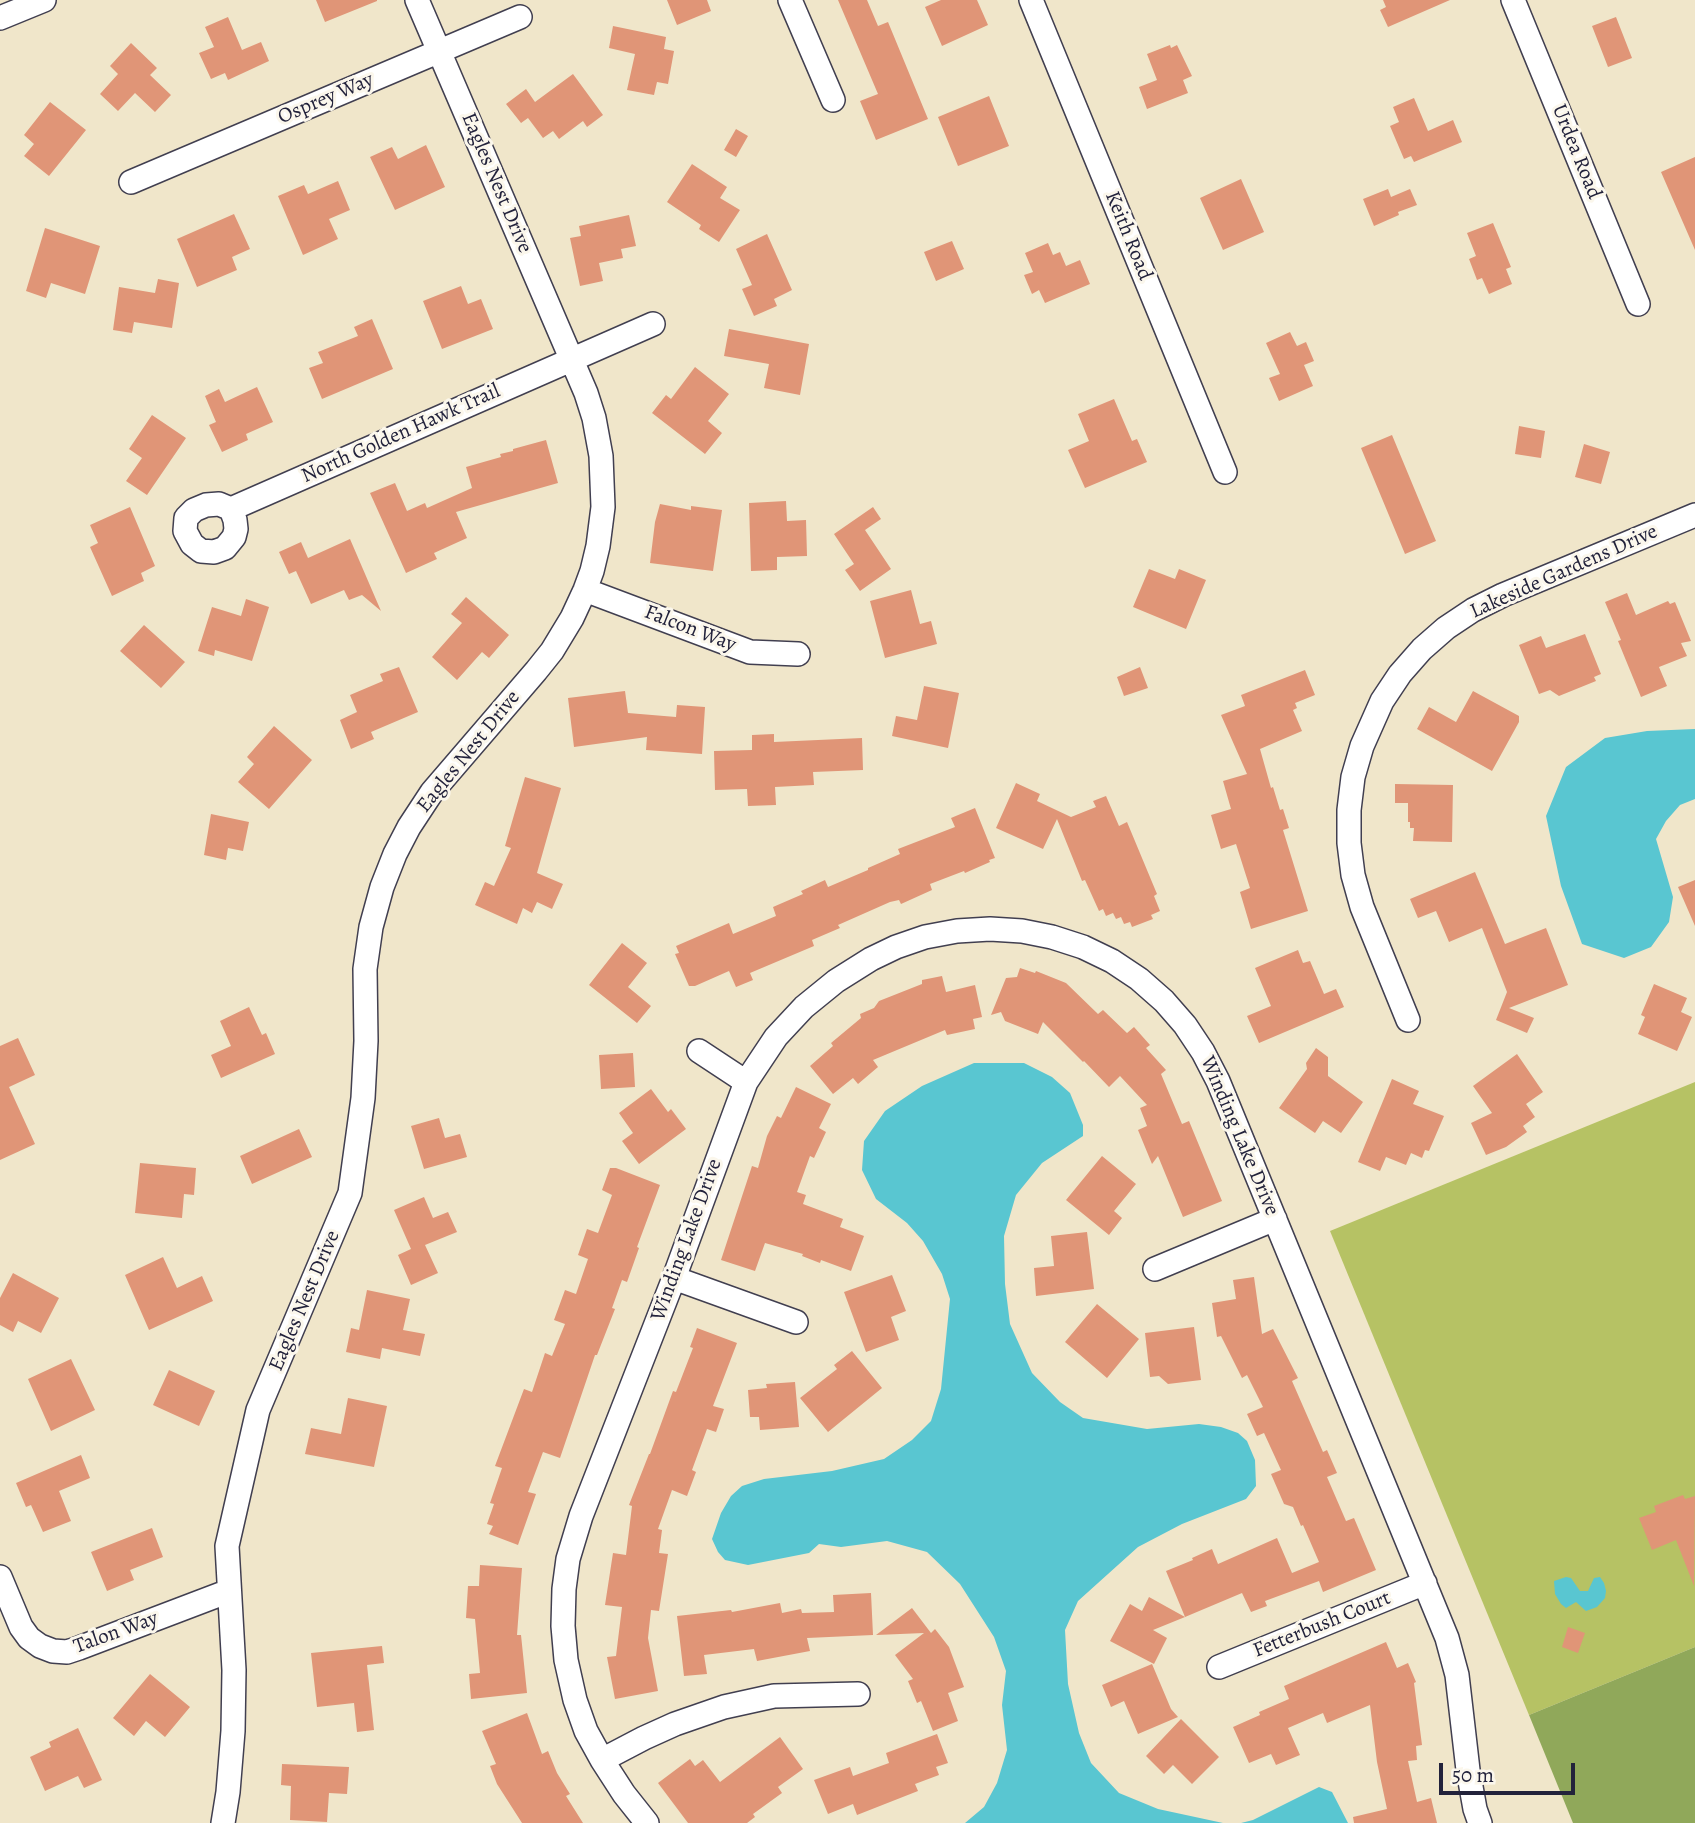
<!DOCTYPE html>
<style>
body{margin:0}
#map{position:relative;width:1695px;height:1823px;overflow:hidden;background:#f0e6ca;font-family:Alegreya,serif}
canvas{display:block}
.scale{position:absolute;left:1439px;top:1763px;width:136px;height:32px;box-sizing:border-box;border:4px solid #22223b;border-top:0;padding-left:9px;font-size:21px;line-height:24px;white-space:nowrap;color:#22223b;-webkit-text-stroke:5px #fbf7ec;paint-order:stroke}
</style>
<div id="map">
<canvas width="1695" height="1823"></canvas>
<div class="scale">50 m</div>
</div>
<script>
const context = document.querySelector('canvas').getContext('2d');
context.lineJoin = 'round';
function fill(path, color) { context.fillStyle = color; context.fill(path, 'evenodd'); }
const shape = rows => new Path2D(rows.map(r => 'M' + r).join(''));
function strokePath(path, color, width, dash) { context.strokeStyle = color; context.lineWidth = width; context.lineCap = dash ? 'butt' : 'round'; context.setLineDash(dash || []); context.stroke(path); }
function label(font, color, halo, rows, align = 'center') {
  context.font = font + ' Alegreya,serif'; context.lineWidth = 6; context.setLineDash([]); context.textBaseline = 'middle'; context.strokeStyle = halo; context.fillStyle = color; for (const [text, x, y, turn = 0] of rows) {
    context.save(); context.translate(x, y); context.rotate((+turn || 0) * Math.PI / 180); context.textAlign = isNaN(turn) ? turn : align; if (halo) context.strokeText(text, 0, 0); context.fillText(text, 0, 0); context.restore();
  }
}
const green = shape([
 [1695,1082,1695,1647,1529,1715,1330,1231]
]);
const forest = shape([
 [1695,1647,1695,1823,1573,1823,1529,1715]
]);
const water = shape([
 [1695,729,1695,799,1680,805,1666,821,1656,839,1673,897,1669,922,1651,947,1624,958,1582,944,1561,886,1546,816,1566,767,1605,738,1647,731],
 [974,1063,1024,1063,1052,1077,1070,1093,1083,1125,1083,1136,1042,1163,1016,1195,1004,1236,1005,1284,1010,1324,1032,1373,1060,1402,1083,1418,1147,1429,1199,1424,1221,1427,1238,1433,1247,1441,1255,1460,1256,1486,1246,1499,1182,1524,1138,1547,1078,1601,1065,1630,1068,1684,1079,1733,1091,1763,1119,1793,1158,1809,1223,1823,965,1823,984,1807,997,1783,1007,1750,1002,1705,1006,1671,994,1637,960,1584,927,1552,887,1541,841,1547,819,1544,809,1553,748,1565,725,1560,718,1552,712,1539,721,1513,731,1496,742,1486,764,1479,832,1471,884,1459,912,1440,931,1421,941,1389,950,1299,942,1274,923,1241,907,1223,876,1199,862,1170,864,1141,885,1111,922,1086],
 [1566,1577,1571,1578,1580,1591,1588,1591,1594,1578,1600,1577,1604,1583,1606,1591,1605,1598,1597,1607,1586,1611,1576,1602,1566,1608,1561,1604,1555,1594,1554,1581],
 [1319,1787,1332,1792,1348,1823,1241,1823,1253,1820]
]);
const building = shape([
 [316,0,377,0,377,1,325,22],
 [667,0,707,0,711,11,677,25],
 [838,0,867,0,878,26,888,22,928,119,876,140,860,101,878,94],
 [941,0,977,0,988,25,942,46,925,7],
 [1383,0,1450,0,1388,27,1380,10,1386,7],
 [228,17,242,50,261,42,269,61,228,80,225,73,211,79,199,53,214,47,205,27],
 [1616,17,1632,58,1608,67,1592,26],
 [613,26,666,37,664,49,674,51,668,84,657,82,654,95,627,90,635,54,609,48],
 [131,43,157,68,150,75,171,95,155,112,135,93,118,111,100,94,118,74,110,66],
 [1170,45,1171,48,1177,45,1192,76,1183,80,1188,93,1147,109,1139,87,1157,80,1147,54],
 [573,74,603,115,587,127,583,121,559,139,553,131,543,138,528,118,521,123,506,104,526,89,535,102],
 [989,96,1009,146,958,166,938,117],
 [1414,98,1428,131,1453,120,1462,142,1414,162,1411,156,1404,159,1390,126,1399,122,1393,107],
 [50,102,86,130,49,176,24,156,34,144,24,135],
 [736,129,748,136,736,157,724,150],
 [426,145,445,187,395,210,370,157,392,147,398,159],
 [1695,157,1695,250,1661,172],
 [692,164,727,187,720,198,740,210,719,242,699,229,701,225,667,202],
 [1241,179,1264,232,1223,250,1200,198],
 [338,181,350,210,329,219,338,239,303,255,278,196,304,185,308,194],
 [1388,189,1391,197,1410,189,1417,205,1398,212,1399,215,1374,226,1363,199],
 [234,214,250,249,232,257,237,270,197,287,177,239],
 [629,215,636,246,621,249,623,258,599,263,603,281,580,286,570,238,581,236,579,226],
 [1493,223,1511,267,1506,269,1512,284,1489,294,1482,278,1477,280,1469,259,1476,256,1467,233],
 [45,228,100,246,85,294,51,283,46,298,26,291],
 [767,234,792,290,774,299,777,306,754,316,742,289,752,285,736,249],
 [952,241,964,269,936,281,924,252],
 [1048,243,1053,255,1060,252,1066,266,1080,260,1090,284,1045,303,1039,290,1032,294,1024,275,1033,272,1025,253],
 [158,279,179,283,172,328,134,322,132,333,113,330,119,287,155,293],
 [461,286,468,304,481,299,493,329,442,349,423,301],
 [372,319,393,369,322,399,309,368,323,363,318,352,358,336,354,327],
 [729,329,809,344,800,395,764,388,769,364,724,356],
 [1290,332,1297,346,1306,342,1314,361,1304,365,1313,386,1279,401,1269,378,1280,374,1266,343],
 [695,367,729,394,708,421,722,433,705,454,652,413,666,395,671,399],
 [257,387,273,422,246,434,248,440,222,452,209,425,216,422,205,396,219,389,225,402],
 [1114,399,1132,441,1137,439,1147,462,1085,488,1068,450,1089,441,1078,414],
 [152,415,186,438,147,495,126,481,142,458,129,449],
 [1519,426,1545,431,1541,458,1515,454],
 [1392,435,1436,541,1405,554,1361,448],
 [546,440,558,483,456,512,467,538,434,553,437,559,406,573,370,493,395,483,407,511,425,503,427,508,472,488,466,467,501,457,500,454,513,451,513,449],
 [1584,444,1610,452,1601,484,1575,477],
 [786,501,787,521,806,520,807,556,777,557,777,570,751,571,749,503],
 [660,504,691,510,691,506,722,510,713,571,650,563,655,522],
 [130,507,155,566,141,573,144,581,112,596,90,547,98,543,90,525],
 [873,507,881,519,865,530,891,569,860,591,845,570,854,564,834,534],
 [350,539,381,611,362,595,349,600,344,590,311,604,296,571,289,574,279,552,301,542,308,558],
 [1149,569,1175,579,1179,569,1206,580,1186,629,1133,607],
 [911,590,920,624,931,621,937,644,885,658,870,601],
 [1627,593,1636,615,1668,601,1670,604,1675,602,1691,641,1681,643,1687,656,1659,667,1667,686,1641,697,1618,641,1621,640,1605,602],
 [466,597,509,635,489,658,482,652,457,680,432,657,462,623,451,614],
 [246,599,269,607,252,661,215,650,214,656,198,651,212,607,241,616],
 [144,625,185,662,161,688,120,651],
 [1585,634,1601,674,1594,677,1596,681,1559,696,1550,690,1539,694,1519,645,1541,636,1546,648],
 [399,667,418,712,371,732,374,739,351,749,340,720,357,712,350,695,383,681,380,674],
 [1140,667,1148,688,1124,696,1117,677],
 [1305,670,1315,695,1295,703,1297,708,1293,710,1302,731,1260,749,1271,788,1273,787,1280,810,1283,809,1289,828,1283,830,1308,911,1251,929,1240,892,1250,888,1236,844,1221,849,1211,815,1231,809,1223,781,1247,774,1221,715,1245,706,1241,695],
 [924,686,959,693,948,748,892,736,896,716,917,720],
 [625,691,628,713,676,717,677,705,705,707,702,754,646,750,647,737,574,747,568,698],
 [1473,691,1519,716,1519,722,1492,771,1417,729,1429,707,1456,722],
 [274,726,312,760,269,809,238,782,254,764,247,757],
 [774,734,774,742,862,738,863,770,813,772,814,785,775,787,776,805,748,806,747,789,715,790,714,751,752,750,752,735],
 [525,777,561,788,537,873,563,884,552,909,537,902,532,913,523,908,517,924,475,905,485,882,494,886,511,848,505,846],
 [1016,783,1040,794,1037,801,1071,817,1096,807,1093,801,1106,796,1119,826,1127,822,1157,894,1154,896,1160,911,1151,915,1153,919,1132,927,1130,922,1124,924,1121,917,1116,919,1113,913,1106,916,1103,909,1099,911,1085,880,1082,881,1057,819,1043,849,996,828],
 [1395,784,1453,785,1452,842,1413,841,1414,828,1410,828,1410,822,1408,822,1408,803,1395,803],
 [975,808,995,858,989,860,990,862,965,873,964,871,930,884,932,890,901,904,899,900,890,902,838,925,840,928,812,940,814,946,750,973,753,980,736,987,729,971,695,986,689,986,675,954,679,953,676,946,729,923,733,934,776,916,773,907,803,894,801,891,825,880,828,887,868,870,868,868,900,854,898,849,955,827,951,818],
 [211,814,249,822,243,851,228,848,226,860,204,855],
 [1475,872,1505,944,1546,928,1568,985,1509,1008,1534,1018,1527,1033,1496,1020,1507,992,1482,928,1449,942,1436,911,1418,918,1410,899],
 [1695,880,1695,926,1678,887],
 [622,943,647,963,628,987,651,1006,637,1023,589,985],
 [1298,950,1303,963,1310,961,1324,994,1336,989,1344,1007,1259,1043,1247,1016,1271,1006,1255,968],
 [1020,968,1035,973,1036,971,1066,983,1098,1014,1103,1010,1127,1033,1134,1027,1150,1045,1146,1048,1166,1070,1161,1074,1182,1124,1189,1121,1222,1201,1183,1217,1158,1156,1152,1164,1138,1130,1147,1126,1140,1108,1147,1105,1120,1076,1109,1087,1084,1061,1083,1062,1043,1022,1038,1034,1005,1021,1001,1012,991,1015,1006,978,1017,977],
 [942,976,946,992,975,985,982,1017,973,1019,975,1029,947,1035,945,1030,873,1060,878,1067,858,1084,853,1078,833,1094,810,1066,833,1046,831,1043,861,1018,860,1014,874,1008,879,1001,922,984,922,980],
 [1654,984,1687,998,1681,1012,1692,1017,1677,1051,1638,1034,1645,1017,1641,1015],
 [249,1007,262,1035,266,1033,275,1054,221,1078,211,1055,231,1046,220,1021],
 [18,1038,35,1075,9,1087,35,1144,0,1160,0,1046],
 [1316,1048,1328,1057,1328,1076,1363,1102,1341,1133,1323,1121,1315,1133,1279,1108,1307,1069,1306,1063],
 [633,1053,635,1087,601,1089,599,1055],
 [1517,1054,1543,1092,1526,1104,1535,1117,1523,1126,1527,1132,1506,1147,1486,1155,1471,1123,1492,1113,1473,1086],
 [1392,1079,1419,1091,1413,1104,1444,1116,1429,1151,1425,1150,1422,1158,1411,1153,1406,1165,1386,1157,1380,1171,1358,1162],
 [796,1087,831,1104,819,1128,826,1132,814,1158,810,1156,797,1192,806,1195,803,1204,843,1219,840,1227,864,1236,851,1271,821,1260,820,1263,802,1256,803,1254,765,1243,755,1271,721,1260,752,1166,758,1168,767,1136,777,1116,781,1118],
 [651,1089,668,1112,671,1109,686,1129,639,1164,622,1141,633,1133,619,1113],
 [439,1118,445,1138,460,1134,467,1157,424,1169,411,1126],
 [299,1129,312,1157,252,1184,240,1156],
 [1102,1156,1136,1184,1114,1211,1122,1218,1109,1235,1066,1200],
 [140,1163,196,1168,194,1195,184,1194,182,1218,135,1213],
 [610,1168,616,1168,660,1185,637,1247,639,1248,627,1282,622,1280,612,1308,615,1309,597,1355,595,1355,560,1458,543,1452,528,1492,536,1494,518,1545,489,1534,493,1526,487,1524,494,1504,490,1503,502,1468,495,1466,524,1389,532,1392,545,1353,552,1356,565,1324,554,1320,565,1290,576,1294,588,1259,578,1255,587,1229,598,1233,612,1195,602,1190],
 [424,1197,433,1218,448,1212,457,1232,425,1245,438,1273,411,1285,398,1255,411,1249,394,1210],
 [1087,1232,1094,1289,1036,1296,1034,1268,1054,1266,1051,1236],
 [163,1257,177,1288,202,1276,213,1301,149,1330,125,1275],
 [13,1273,59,1298,41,1333,18,1321,13,1332,0,1325,0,1298],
 [892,1275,906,1311,891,1317,899,1340,866,1352,844,1292],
 [1254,1277,1262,1334,1273,1329,1298,1378,1292,1381,1323,1452,1327,1450,1337,1473,1327,1477,1346,1521,1354,1518,1376,1570,1323,1592,1319,1581,1265,1601,1267,1606,1251,1612,1242,1593,1185,1617,1166,1571,1193,1560,1192,1558,1212,1549,1218,1564,1277,1538,1292,1573,1319,1562,1303,1525,1301,1526,1293,1507,1284,1504,1271,1474,1281,1470,1264,1433,1257,1436,1247,1414,1263,1407,1247,1375,1242,1378,1221,1336,1217,1337,1212,1303,1236,1299,1233,1280],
 [367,1290,410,1299,403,1330,425,1334,420,1356,382,1348,380,1359,346,1352,351,1328,359,1330],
 [1097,1304,1139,1339,1107,1378,1065,1342],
 [1194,1327,1201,1380,1168,1384,1159,1376,1150,1377,1145,1333],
 [697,1328,737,1343,713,1406,724,1409,716,1432,707,1429,692,1470,696,1472,687,1496,672,1490,658,1529,662,1530,659,1553,668,1554,659,1611,651,1610,648,1638,658,1691,615,1699,607,1657,616,1656,622,1607,605,1605,613,1553,626,1555,632,1506,629,1505,649,1454,650,1454,673,1391,676,1392,693,1348,690,1347],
 [852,1351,882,1388,828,1432,800,1398,837,1369,834,1365],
 [71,1359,95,1410,51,1431,28,1379],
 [169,1370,215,1391,199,1426,153,1405],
 [795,1382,799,1427,760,1430,759,1417,750,1417,748,1390,767,1388,766,1384],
 [348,1398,387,1406,374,1467,305,1454,311,1428,341,1434],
 [81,1455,90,1478,59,1491,71,1521,43,1532,31,1505,26,1507,16,1483],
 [1683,1495,1685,1499,1695,1496,1694,1586,1676,1540,1652,1550,1639,1518,1656,1512,1654,1506],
 [152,1528,163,1557,130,1570,134,1580,107,1591,91,1552],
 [480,1565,522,1568,517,1635,521,1635,527,1693,471,1699,469,1674,480,1673,475,1619,466,1618,468,1586,479,1586],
 [871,1593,873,1635,807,1638,810,1651,757,1661,754,1649,704,1655,707,1674,684,1676,677,1616,731,1610,732,1612,780,1603,782,1613,801,1609,802,1613,834,1612,833,1595],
 [1149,1597,1185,1617,1153,1630,1167,1638,1154,1664,1110,1641,1130,1604,1142,1611],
 [912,1608,931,1633,935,1629,949,1647,964,1687,948,1693,958,1721,933,1731,921,1701,917,1703,908,1681,913,1679,895,1655,924,1633,876,1635],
 [1568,1627,1585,1633,1578,1653,1562,1647],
 [1386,1642,1397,1668,1408,1663,1416,1682,1414,1683,1422,1745,1416,1746,1417,1760,1408,1761,1417,1802,1431,1798,1437,1823,1354,1823,1353,1817,1387,1809,1377,1762,1370,1705,1327,1723,1323,1713,1288,1728,1300,1755,1276,1765,1271,1754,1249,1763,1233,1727,1260,1715,1259,1712,1289,1699,1284,1686],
 [382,1646,384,1663,367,1665,374,1730,357,1732,354,1703,317,1707,311,1653],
 [1152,1664,1171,1709,1178,1717,1138,1734,1124,1701,1111,1707,1102,1685],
 [150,1674,190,1707,165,1737,146,1721,134,1736,113,1718],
 [527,1713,542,1754,548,1751,557,1773,570,1794,566,1796,583,1823,522,1823,497,1784,490,1766,496,1764,482,1731],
 [1181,1719,1219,1757,1192,1784,1173,1765,1164,1774,1146,1756],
 [78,1728,102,1780,84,1788,78,1776,45,1791,30,1757,51,1747,49,1742],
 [937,1734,948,1763,936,1767,939,1775,915,1784,918,1791,857,1815,853,1804,828,1814,814,1780,850,1767,853,1776,889,1763,886,1753],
 [780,1737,803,1769,778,1787,782,1793,753,1814,755,1817,747,1823,688,1823,658,1783,690,1759,695,1766,703,1760,720,1782],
 [282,1764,349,1767,347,1794,329,1793,327,1822,290,1820,291,1786,281,1785]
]);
const minor = shape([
 [790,0,833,100],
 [1031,0,1225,472],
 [1513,0,1638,304],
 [0,18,44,0],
 [131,182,520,17],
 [231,509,219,504,206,505,194,510,186,518,185,531,192,544,201,551,214,552,225,548,234,537,236,529,235,520,231,509,653,324],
 [585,590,750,652,798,654],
 [1408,1020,1362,907,1353,875,1349,843,1349,810,1353,777,1362,746,1382,701,1400,674,1422,649,1446,628,1473,610,1503,595,1695,515],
 [699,1051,746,1082],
 [1155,1269,1275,1219],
 [674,1278,796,1322],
 [0,1577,21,1627,29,1638,40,1646,53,1651,67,1652,79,1648,229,1591],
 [1219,1667,1425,1583],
 [602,1760,644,1738,675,1724,724,1707,774,1696,858,1694],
 [223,1823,228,1792,233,1731,234,1670,227,1546,258,1410,350,1193,363,1098,366,1041,365,969,371,927,382,887,395,854,409,827,432,792,536,671,552,651,572,618,585,590,592,571,598,546,603,507,601,456,594,418,586,393,417,0],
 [647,1823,624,1794,602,1760,586,1731,575,1700,566,1660,563,1626,564,1589,568,1559,581,1516,674,1278,746,1082,776,1037,804,1007,836,981,871,959,896,947,925,937,957,931,990,929,1022,931,1052,937,1083,947,1112,961,1139,979,1164,1001,1185,1025,1203,1052,1218,1081,1447,1638,1457,1675,1468,1770,1475,1809,1480,1823]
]);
const streetNames = [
 ["Osprey Way",326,99,-23],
 ["Urdea Road",1576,152,68],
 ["Eagles Nest Drive",496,183,67],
 ["Keith Road",1128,236,68],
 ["North Golden Hawk Trail",401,434,-24],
 ["Lakeside Gardens Drive",1564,572,-24],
 ["Falcon Way",690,629,21],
 ["Eagles Nest Drive",469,752,-51],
 ["Winding Lake Drive",1239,1136,67],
 ["Winding Lake Drive",687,1240,-70],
 ["Eagles Nest Drive",305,1301,-67],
 ["Fetterbush Court",1322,1625,-22],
 ["Talon Way",116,1633,-20]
];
fill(green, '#b6c264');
fill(forest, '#90a85a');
fill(water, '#59c6d1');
fill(building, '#e09577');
strokePath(minor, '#413f50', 26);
strokePath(minor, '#fff', 23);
label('21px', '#22223b', '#fbf7ec', streetNames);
</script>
